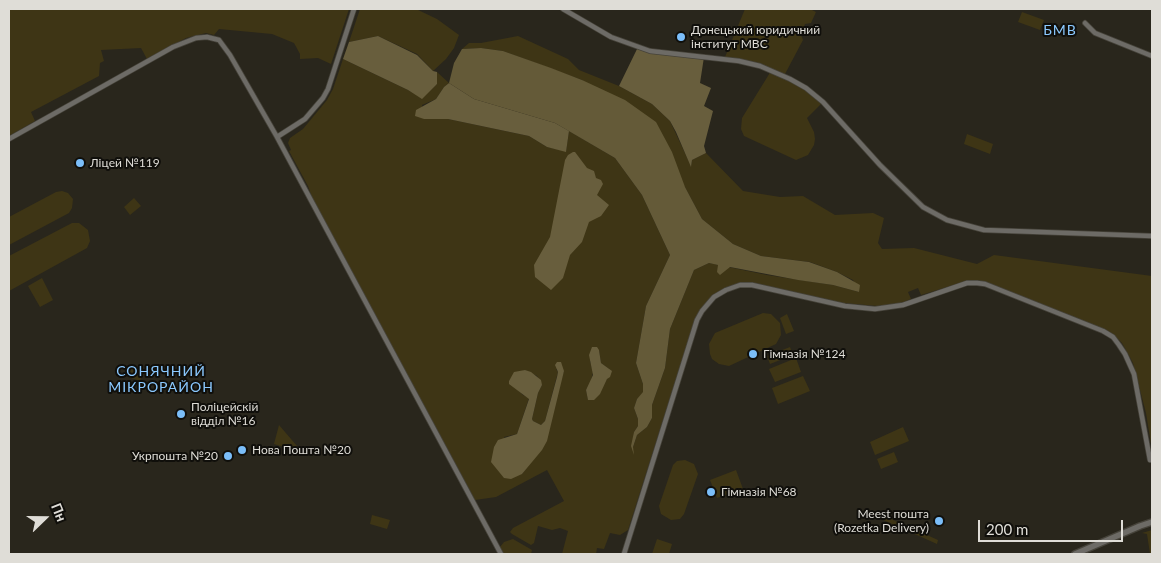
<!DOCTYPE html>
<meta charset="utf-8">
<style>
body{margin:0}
#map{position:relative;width:1161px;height:563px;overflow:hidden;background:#29261c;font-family:Lato,sans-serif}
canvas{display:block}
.frame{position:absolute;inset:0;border:10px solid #dfddd7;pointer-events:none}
.north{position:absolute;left:20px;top:493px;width:50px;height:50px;-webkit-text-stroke:4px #100f0b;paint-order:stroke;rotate:68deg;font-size:14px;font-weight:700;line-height:20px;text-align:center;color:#dfddd7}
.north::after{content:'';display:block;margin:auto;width:18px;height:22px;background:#dfddd7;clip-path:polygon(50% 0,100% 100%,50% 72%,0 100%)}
.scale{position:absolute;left:978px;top:520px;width:145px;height:22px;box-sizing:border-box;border:2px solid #dfddd7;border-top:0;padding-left:6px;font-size:15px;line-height:18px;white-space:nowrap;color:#dfddd7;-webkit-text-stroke:4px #100f0b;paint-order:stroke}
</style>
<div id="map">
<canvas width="1161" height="563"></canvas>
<div class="frame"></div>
<div class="north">Пн</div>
<div class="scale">200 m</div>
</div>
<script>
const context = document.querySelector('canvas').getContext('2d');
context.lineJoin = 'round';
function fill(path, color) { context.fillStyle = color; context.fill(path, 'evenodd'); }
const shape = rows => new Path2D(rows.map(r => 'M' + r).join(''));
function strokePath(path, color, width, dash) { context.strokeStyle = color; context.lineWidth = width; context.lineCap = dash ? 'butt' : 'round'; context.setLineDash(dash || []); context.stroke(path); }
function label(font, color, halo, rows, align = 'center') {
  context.font = font + ' Lato,sans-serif'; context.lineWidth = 4; context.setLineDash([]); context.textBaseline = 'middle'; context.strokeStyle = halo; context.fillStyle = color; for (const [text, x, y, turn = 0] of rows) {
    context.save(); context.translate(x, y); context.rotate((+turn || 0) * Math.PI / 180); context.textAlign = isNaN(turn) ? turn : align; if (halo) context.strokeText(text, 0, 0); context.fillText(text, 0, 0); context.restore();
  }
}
const green = shape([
 [9,9,349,9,331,64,318,58,300,59,300,54,294,43,272,34,219,29,214,35,206,33,186,38,147,59,141,48,101,50,104,61,100,63,99,76,31,112,35,121,9,136],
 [360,9,416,9,437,19,459,35,454,48,446,59,433,71,417,54,378,36,349,42],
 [745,9,810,9,816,12,811,23,805,24,801,35,803,40,785,74,782,75,740,59,725,57],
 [1022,12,1044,20,1040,30,1018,22],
 [518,36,568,59,579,70,619,86,652,104,670,121,691,166,692,160,706,153,743,191,780,197,803,196,835,215,873,213,884,218,878,243,882,249,914,248,977,264,994,255,1152,276,1152,450,1146,413,1133,363,1122,343,1114,335,1104,329,985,282,976,280,967,281,921,295,918,288,908,292,911,299,902,303,878,306,843,303,752,283,739,283,725,288,713,295,701,309,695,319,628,530,620,535,610,533,604,549,597,548,596,554,562,554,568,531,560,528,552,530,538,526,534,543,531,545,512,534,510,532,513,528,564,501,547,470,496,497,475,500,313,200,308,186,289,151,291,150,288,143,290,138,303,129,327,100,333,89,343,59,408,90,422,98,437,84,437,72,449,83,444,87,436,99,422,105,424,119,448,119,529,136,547,147,566,151,569,131,615,158,642,195,670,255,646,306,636,363,643,384,643,393,637,399,634,408,638,419,638,426,634,432,633,447,637,435,647,427,652,418,652,405,665,368,670,329,694,270,709,263,767,275,833,285,859,292,853,280,837,272,810,262,761,256,733,244,702,219,685,187,582,80,503,51,481,48,462,49,469,43,481,43],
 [599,350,601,363,609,369,607,379,603,386,588,399,586,390,591,381,593,372,590,361],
 [556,369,564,371,535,457,522,474,504,437,517,434,529,398,523,395,509,381,513,376,525,370,537,376,542,385,538,393,532,419,533,421,541,425,545,421,558,372],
 [771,71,790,79,823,102,807,118,814,132,815,139,814,145,808,155,796,160,744,136,741,129,742,118],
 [967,134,993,144,990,154,964,144],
 [62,191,68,193,73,199,72,208,69,213,9,245,9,217,56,192],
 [134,198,141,206,130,215,124,207],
 [72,223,79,223,88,230,90,241,87,248,9,291,9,256],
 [42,278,53,300,40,307,28,286],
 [763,313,771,314,780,323,781,335,776,344,729,366,719,364,712,359,710,354,709,344,715,333],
 [787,314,794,331,786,334,780,318],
 [790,347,793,355,770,364,767,356],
 [796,358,801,372,775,382,769,369],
 [131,368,143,372,140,381,128,377],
 [803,376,810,391,778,404,772,388],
 [279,425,303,453,274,444],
 [903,427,909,441,875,455,870,442],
 [894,452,898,462,881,469,877,459],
 [685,460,694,464,698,474,684,514,680,519,671,520,661,514,659,506,673,465,677,461],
 [736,470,743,489,717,498,710,480],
 [871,510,938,540,937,544,870,514],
 [372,515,390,520,387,529,370,524],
 [1152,530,1152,554,1150,554,1147,534,1142,533],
 [513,539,532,550,531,554,504,554,500,547,504,542],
 [657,539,672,544,669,554,652,554]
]);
const forest = shape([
 [378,36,417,55,433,71,437,72,437,84,422,99,408,90,343,59,349,42],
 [638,47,704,57,700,83,711,88,704,106,713,111,704,146,706,153,692,160,691,167,676,132,670,121,652,104,619,86],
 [449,83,474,99,555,123,569,131,566,152,547,147,529,136,448,119,424,119,415,116,416,110,436,99,444,87],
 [573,152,575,152,587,168,594,171,596,178,601,180,603,184,597,195,609,205,601,216,589,222,582,242,570,255,563,278,551,290,535,277,534,265,550,237,565,160,568,155],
 [592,347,597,347,599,350,601,363,612,371,610,377,607,379,600,394,594,400,588,400,586,390,593,375,589,355],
 [557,362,561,362,564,371,547,441,542,450,522,474,511,479,504,478,491,462,494,447,498,440,517,434,529,399,509,384,509,381,514,372,525,370,531,372,541,380,542,385,538,393,532,419,533,421,541,425,545,421,557,377,558,372,555,365]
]);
const water = shape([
 [481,48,503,51,551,68,582,80,625,100,656,122,672,152,685,187,702,219,733,244,761,256,809,262,837,272,860,285,859,292,833,285,798,280,730,267,720,275,717,272,718,265,709,263,694,270,670,329,665,368,652,405,652,418,647,427,637,435,633,447,634,455,631,446,634,432,638,426,638,419,634,408,637,399,643,392,643,384,636,363,646,306,670,255,642,195,615,158,555,123,474,99,449,83,454,63,462,49]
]);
const minor = shape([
 [563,9,611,37,650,51,739,61,760,66,790,79,806,88,823,102,880,165,923,207,947,220,984,230,1152,236],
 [1085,23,1095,33,1152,56],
 [277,137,305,119,323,98,328,89,354,9],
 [9,139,173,47,196,38,207,37,219,40,230,55,277,137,501,554],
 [624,554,697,320,702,311,714,297,726,290,740,285,752,285,845,306,875,309,903,305,967,283,977,283,985,284,1103,331,1113,337,1119,345,1125,354,1134,374,1150,460,1152,459]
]);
const tertiary = shape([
 [1075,554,1140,526,1152,522]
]);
const markers = [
 [681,37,5,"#7bbef9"],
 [80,163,5,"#7bbef9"],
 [753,354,5,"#7bbef9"],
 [181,414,5,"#7bbef9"],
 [242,450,5,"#7bbef9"],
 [228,456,5,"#7bbef9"],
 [711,492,5,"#7bbef9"],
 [939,521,5,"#7bbef9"]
];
const poiNames = [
 ["Донецький юридичний",691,30],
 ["інститут МВС",691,44],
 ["Ліцей №119",90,163],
 ["Гімназія №124",763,354],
 ["Поліцейскій",191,407],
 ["відділ №16",191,421],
 ["Нова Пошта №20",252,450],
 ["Укрпошта №20",218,456,"right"],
 ["Гімназія №68",721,492],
 ["Meest пошта",929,514,"right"],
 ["(Rozetka Delivery)",929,528,"right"]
];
const neighbourhoodNames = [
 ["БМВ",1060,30],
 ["СОНЯЧНИЙ",161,371],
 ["МІКРОРАЙОН",161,387]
];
fill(green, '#3e3515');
fill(forest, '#685e3d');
fill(water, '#645a38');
strokePath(minor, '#46433a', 6);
strokePath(tertiary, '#46433a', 8);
strokePath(minor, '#6d6b66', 4.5);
strokePath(tertiary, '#6d6b66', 5.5);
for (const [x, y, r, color] of markers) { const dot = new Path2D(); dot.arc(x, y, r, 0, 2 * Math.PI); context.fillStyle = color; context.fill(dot); strokePath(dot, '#100f0b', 2); }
label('12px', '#dfddd7', '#100f0b', poiNames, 'left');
context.letterSpacing = '1px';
label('14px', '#8bc9ff', '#100f0b', neighbourhoodNames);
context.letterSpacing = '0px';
</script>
